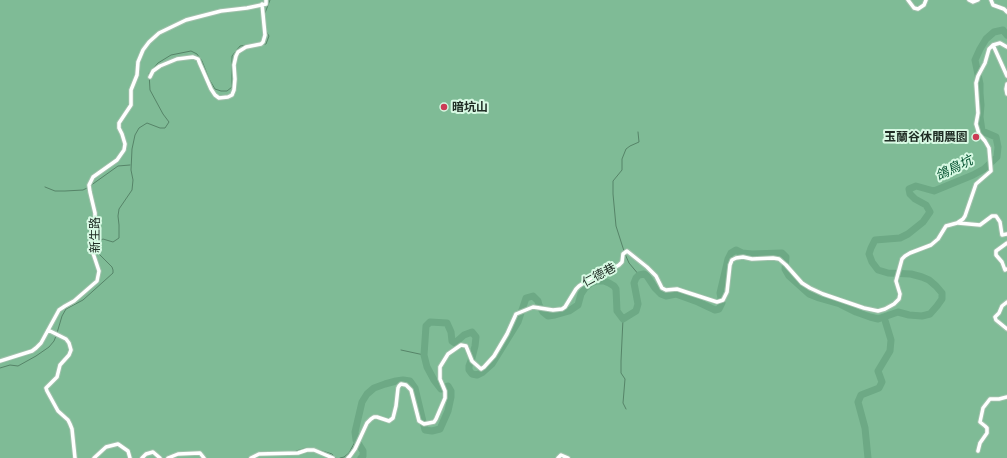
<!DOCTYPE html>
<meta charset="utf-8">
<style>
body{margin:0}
canvas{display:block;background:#d7f9e3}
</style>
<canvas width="1007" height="458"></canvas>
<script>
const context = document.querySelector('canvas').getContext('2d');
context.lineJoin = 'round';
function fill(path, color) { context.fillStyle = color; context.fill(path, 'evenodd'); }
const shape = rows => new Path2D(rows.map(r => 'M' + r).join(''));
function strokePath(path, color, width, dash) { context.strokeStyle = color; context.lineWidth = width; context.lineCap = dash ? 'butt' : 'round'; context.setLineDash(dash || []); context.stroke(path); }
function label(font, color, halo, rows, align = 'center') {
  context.font = font + ' "Exo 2","Noto Sans TC",sans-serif'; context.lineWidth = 4; context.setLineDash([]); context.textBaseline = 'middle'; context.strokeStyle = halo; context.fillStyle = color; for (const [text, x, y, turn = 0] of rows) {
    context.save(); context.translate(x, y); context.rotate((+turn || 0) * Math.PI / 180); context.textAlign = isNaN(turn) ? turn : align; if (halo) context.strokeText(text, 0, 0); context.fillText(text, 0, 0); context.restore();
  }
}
const forest = shape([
 [0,0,1007,0,1007,458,0,458]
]);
const stream = shape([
 [265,13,270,0],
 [263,44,266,44,269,36,266,31],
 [90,186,118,166,130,165],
 [45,187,55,191,65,191,83,190,87,188],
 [624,251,616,226,613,194,613,181,622,170,622,159,626,149,630,146,639,142,638,132],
 [625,254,629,263,639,275],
 [623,319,621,361,621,373,625,379,623,403,626,409],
 [57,333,62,316,66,309,83,300,113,273,113,270,112,267,99,254,97,244,99,241,103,239,113,242,119,238,119,225,118,216,119,209,132,190,133,180,131,170,132,149,135,135,139,128,147,123,160,128,165,128,169,122,163,114,150,90,149,73,158,63,171,55,191,51,197,54,202,61,209,79,215,89,221,91,227,91,232,87,232,56,240,46,254,44],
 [401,350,424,355],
 [0,368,10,365,18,366,36,356,49,347,54,341,56,336],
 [319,450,332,454,336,458],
 [296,451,307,448],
 [260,452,267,452],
 [340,458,344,457,349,453,356,440]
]);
const river = shape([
 [361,458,363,456,363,451,356,440,355,432,362,402,367,394,374,388,385,384,396,381,403,380,410,381,415,388,425,430,432,431,440,429,448,411,451,397,451,391,448,386,441,389,434,380,427,367,424,355,426,326,430,322,447,323,451,332,452,341,455,343,464,335,472,332,476,337,475,346,472,358,469,366,469,370,472,374,477,375,483,372,492,364,518,322,526,298,533,296,538,301,539,305,543,312,548,316,555,315,569,311,578,305,581,294,585,288,591,283,597,281,604,281,609,283,614,286,616,289,617,311,623,319,636,311,638,304,634,283,636,278,639,275,644,274,647,276,655,288,661,294,666,296,676,294,698,302,715,310,719,309,722,303,720,293,728,259,731,253,736,250,742,253,752,254,782,253,786,257,785,269,789,276,809,294,819,298,840,304,856,312,870,317,878,319,898,312,909,315,922,316,930,314,937,306,942,299,942,293,936,286,929,280,922,277,911,274,888,273,878,270,872,262,869,254,871,248,875,240,900,238,908,234,923,222,930,212,926,205,915,199,910,194,909,189,916,186,934,191,973,175,984,169,997,157,998,147,996,137,982,131,980,117,981,105,980,93,980,84,975,60,980,49,986,39,994,32,1003,30,1007,35],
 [868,458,865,428,858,402,861,395,879,388,882,382,878,371,890,351,891,340,884,317]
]);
const street = shape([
 [908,0,914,8,918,9,924,5,926,0],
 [969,0,973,2,978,0],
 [991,0,993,5,1004,9,1007,12],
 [993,45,1007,76],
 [150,77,153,71,160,66,177,59,193,57,198,59,200,64,211,89,215,95,219,98,228,97,232,95,234,90,235,79,234,65,236,56,238,52,246,47,261,44,263,42,265,35,262,4],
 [1007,84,1006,89,1007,94],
 [958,223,980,225,992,216,996,216,1000,222,1002,235,1007,234],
 [1007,243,996,251,996,255,1002,262,1005,270,1007,269],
 [1007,302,1002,306,999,313,995,317,996,320,1007,329],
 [48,330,66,339,69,343,71,350,69,355,60,365,57,377,46,388,47,391,58,411,68,420,70,424,72,429,75,458],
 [0,361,32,351,36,348,41,343,59,310,65,306,74,301,97,281,99,271,93,253,92,247,95,224,95,213,90,192,89,185,93,177,117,160,124,150,125,144,122,134,119,128,119,123,131,105,131,90,137,75,138,62,143,50,149,42,159,33,186,20,221,11,247,8,266,4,266,0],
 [978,451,980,443,987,433,987,428,985,426,980,422,983,408,990,399,999,399,1007,397],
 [94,458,106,447,118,444,128,451,130,458],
 [142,458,146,454,153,452,160,458],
 [168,458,178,454,200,453,204,458],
 [251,458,259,454,298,453,307,450,314,450,333,458],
 [348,458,350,456,355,449,367,423,371,419,374,417,377,417,389,421,393,418,396,406,398,388,399,386,401,384,406,385,411,390,419,421,424,424,434,422,436,419,445,398,445,391,440,379,440,367,448,354,461,345,466,346,472,361,481,369,484,367,494,356,507,334,516,314,533,307,553,310,562,309,565,307,576,289,579,286,594,276,605,273,619,265,622,262,623,254,627,251,647,267,656,276,662,288,666,290,677,289,686,292,717,302,723,300,727,292,730,265,732,260,736,258,743,257,752,259,773,258,779,259,786,265,802,283,810,288,823,294,864,308,878,311,885,309,894,304,899,299,900,294,896,281,902,259,905,256,910,253,931,245,938,239,946,226,957,223,963,219,965,216,976,184,991,171,989,148,985,141,979,134,976,124,978,113,976,83,978,76,985,63,989,49,993,45,1000,43,1007,47],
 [558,458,561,455,568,458]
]);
const markers = [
 [444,107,4,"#cc3c56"],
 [976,137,4,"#cc3c56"]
];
const poiNames = [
 ["暗坑山",452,107],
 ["玉蘭谷休閒農園",968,137,"right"]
];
const streetNames = [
 ["新生路",95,235,-90],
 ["仁德巷",599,275,-28]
];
const waterNames = [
 ["鴿鳥坑",954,168,-26]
];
fill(forest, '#7fbb96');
strokePath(stream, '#568468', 1);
strokePath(river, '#6da985', 7);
strokePath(street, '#a0c0ab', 5.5);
strokePath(street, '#fff', 3.5);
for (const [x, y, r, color] of markers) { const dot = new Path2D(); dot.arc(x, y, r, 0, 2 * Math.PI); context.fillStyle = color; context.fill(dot); strokePath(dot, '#d7f9e3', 1.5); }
label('bold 12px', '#202d25', '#d7f9e3', poiNames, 'left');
label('12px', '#202d25', '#d7f9e3', streetNames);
label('italic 13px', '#004f2d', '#d7f9e3', waterNames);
</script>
